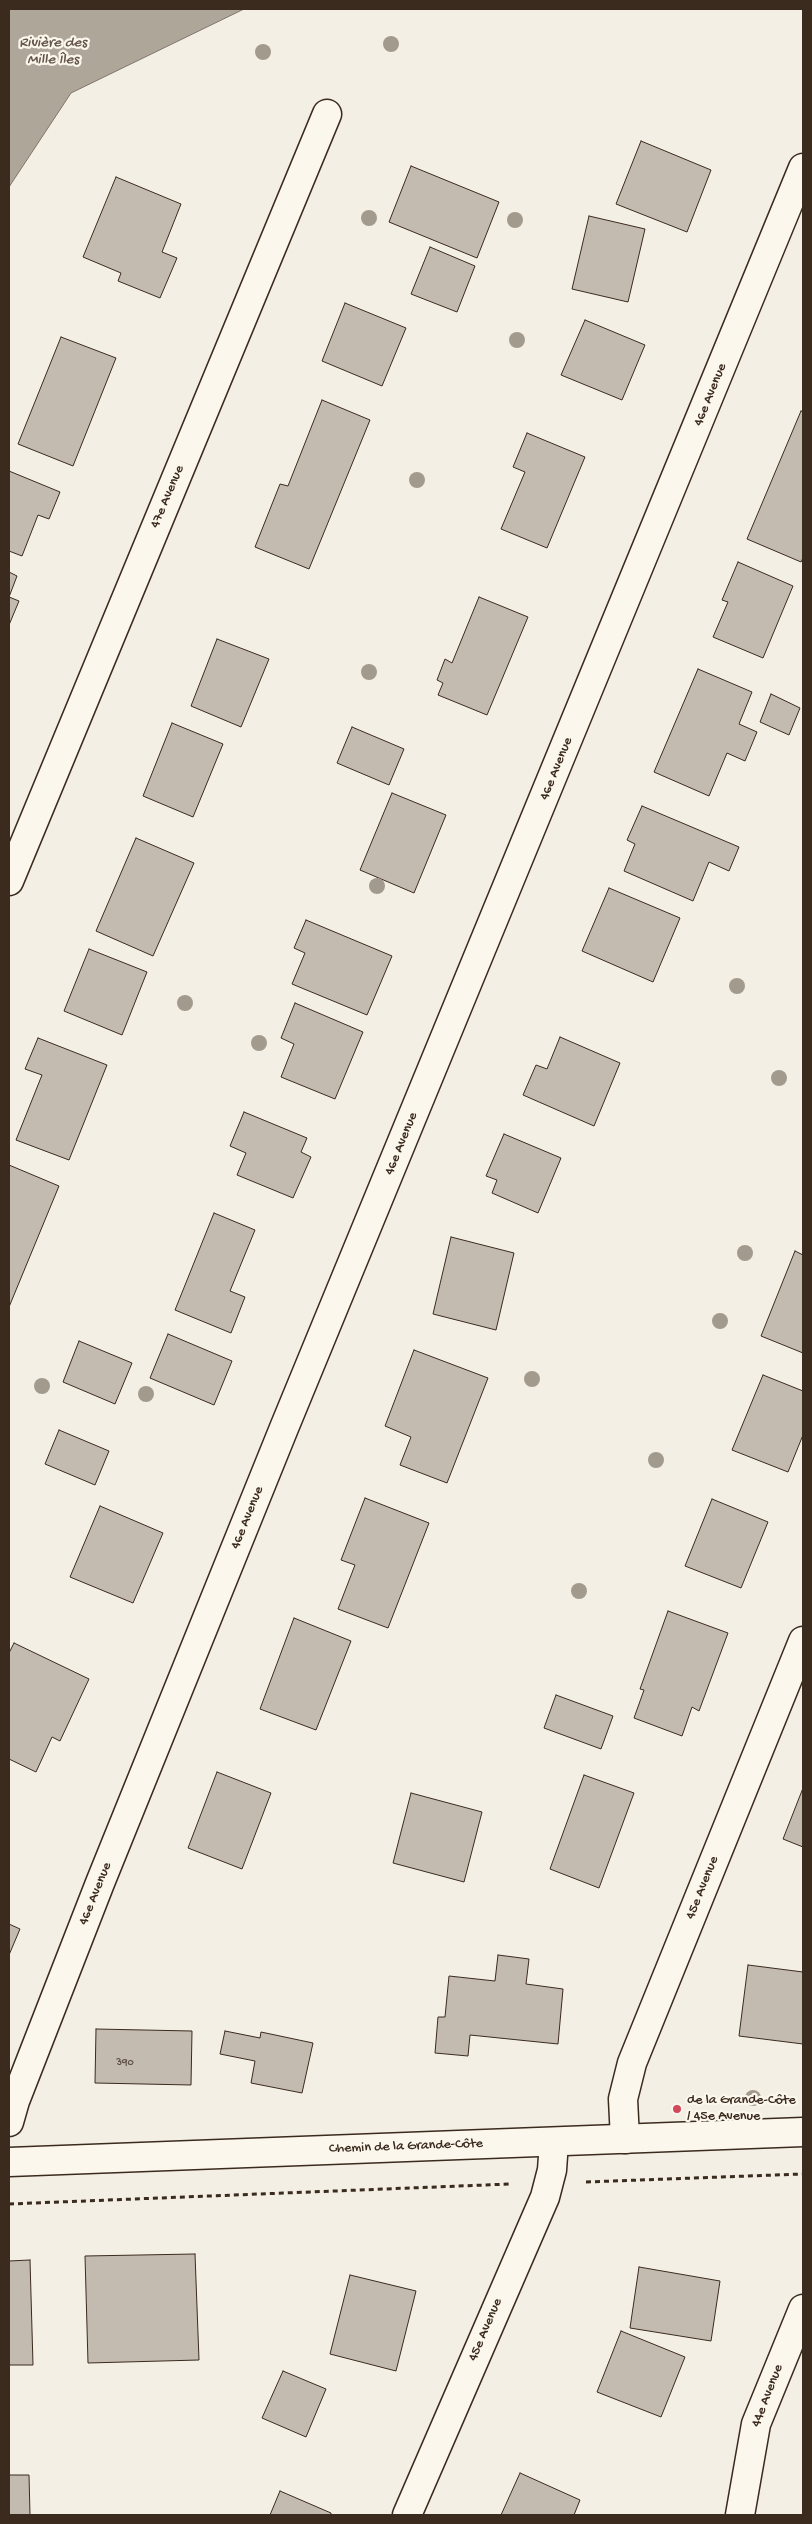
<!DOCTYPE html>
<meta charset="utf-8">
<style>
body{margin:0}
#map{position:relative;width:812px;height:2524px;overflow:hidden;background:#f3efe4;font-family:"Gochi Hand",sans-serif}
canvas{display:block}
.frame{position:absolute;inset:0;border:10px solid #3b2a1e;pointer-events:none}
</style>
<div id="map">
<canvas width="812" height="2524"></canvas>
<div class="frame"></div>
</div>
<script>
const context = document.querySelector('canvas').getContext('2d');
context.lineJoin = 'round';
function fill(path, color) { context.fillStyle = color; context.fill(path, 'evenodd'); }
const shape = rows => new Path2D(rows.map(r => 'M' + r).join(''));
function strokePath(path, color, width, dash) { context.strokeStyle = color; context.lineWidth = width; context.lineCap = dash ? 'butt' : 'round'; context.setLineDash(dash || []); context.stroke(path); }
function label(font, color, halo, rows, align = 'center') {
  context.font = font + ' "Gochi Hand",sans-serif'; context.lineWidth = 4.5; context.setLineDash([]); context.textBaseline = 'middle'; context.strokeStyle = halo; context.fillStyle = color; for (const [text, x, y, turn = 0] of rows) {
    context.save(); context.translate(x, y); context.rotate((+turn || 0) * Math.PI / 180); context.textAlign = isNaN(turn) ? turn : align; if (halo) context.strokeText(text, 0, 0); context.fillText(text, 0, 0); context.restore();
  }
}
const water = shape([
 [9,9,244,9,71,93,9,187,9,9]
]);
const building = shape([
 [641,141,711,170,687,232,616,204,641,141],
 [411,166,499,202,477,258,389,222,411,166],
 [116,177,181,204,162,252,177,258,160,298,118,281,121,273,83,257,116,177],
 [589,216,645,229,628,302,572,289,589,216],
 [430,247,475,266,457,312,411,294,430,247],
 [345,303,406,328,382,386,322,361,345,303],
 [585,320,645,345,622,400,561,375,585,320],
 [61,337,116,358,73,466,18,444,61,337],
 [322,400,370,420,309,569,255,547,280,484,288,486,322,400],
 [801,411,803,412,803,558,801,562,747,539,801,411],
 [527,433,585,457,547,548,501,529,525,472,513,467,527,433],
 [9,471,60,492,49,519,38,515,22,556,9,551,9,471],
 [738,562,793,586,763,658,713,637,728,602,722,600,738,562],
 [9,572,17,576,9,597,19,601,9,625,9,572],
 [479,597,528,617,487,715,438,695,443,683,437,680,445,659,452,663,479,597],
 [217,639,269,659,241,727,191,706,217,639],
 [698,669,752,692,739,724,757,732,745,761,727,753,709,796,654,772,698,669],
 [771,694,800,708,789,735,760,722,771,694],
 [172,723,223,744,193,817,143,796,172,723],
 [352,727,404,749,389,785,337,763,352,727],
 [392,793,446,815,414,893,360,870,392,793],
 [642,806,739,847,729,871,709,862,693,901,624,871,635,844,627,840,642,806],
 [136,838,194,863,153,956,96,931,136,838],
 [609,888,680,918,653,982,582,951,609,888],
 [306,920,392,956,367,1015,292,984,305,953,294,948,306,920],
 [89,949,147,972,122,1035,64,1011,89,949],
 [295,1003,363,1032,335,1099,281,1077,294,1044,281,1038,295,1003],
 [560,1037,620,1063,594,1126,523,1095,536,1065,547,1069,560,1037],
 [38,1038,107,1065,69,1160,16,1140,42,1075,25,1069,38,1038],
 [244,1112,307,1138,301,1152,311,1157,293,1198,237,1175,246,1153,230,1146,244,1112],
 [504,1134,561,1158,538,1213,492,1193,497,1180,486,1176,504,1134],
 [9,1165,59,1186,9,1307,9,1165],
 [214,1213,255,1230,230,1291,245,1297,231,1333,175,1310,214,1213],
 [451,1237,514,1253,496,1330,433,1314,451,1237],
 [795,1251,803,1255,803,1353,761,1336,795,1251],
 [168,1334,232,1361,214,1405,150,1378,168,1334],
 [79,1341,132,1363,115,1404,63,1382,79,1341],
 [414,1350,488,1378,447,1483,400,1465,411,1437,385,1426,414,1350],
 [763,1375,803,1391,803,1435,788,1472,732,1450,763,1375],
 [59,1430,109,1451,95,1485,45,1464,59,1430],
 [365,1498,429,1523,388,1628,338,1609,355,1565,341,1560,365,1498],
 [712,1499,768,1522,741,1588,685,1566,712,1499],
 [100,1506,163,1533,133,1603,70,1577,100,1506],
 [668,1611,728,1633,699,1711,692,1707,682,1736,634,1718,644,1690,640,1689,668,1611],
 [294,1618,351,1641,316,1730,260,1709,294,1618],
 [14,1643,89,1679,60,1741,52,1737,36,1772,9,1759,9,1653,14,1643],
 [556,1695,613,1716,601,1749,544,1728,556,1695],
 [217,1772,271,1793,242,1869,188,1848,217,1772],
 [584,1775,634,1793,599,1888,550,1869,584,1775],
 [803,1788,803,1847,783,1839,803,1788],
 [411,1793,482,1812,464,1882,393,1863,411,1793],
 [9,1924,20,1929,9,1955,9,1924],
 [498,1955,529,1959,526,1984,563,1989,558,2044,470,2035,468,2056,435,2053,438,2017,445,2017,449,1976,495,1981,498,1955],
 [748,1965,803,1972,803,2044,739,2036,748,1965],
 [96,2029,192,2031,191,2085,95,2083,96,2029],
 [225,2031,260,2038,261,2032,313,2043,302,2093,251,2083,255,2061,220,2054,225,2031],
 [195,2254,199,2360,88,2363,85,2256,195,2254],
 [30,2260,33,2365,9,2365,9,2261,30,2260],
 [639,2267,720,2281,711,2341,630,2328,639,2267],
 [350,2275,416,2291,396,2371,330,2354,350,2275],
 [621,2331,685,2357,661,2417,597,2392,621,2331],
 [283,2371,326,2389,306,2437,262,2418,283,2371],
 [520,2473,580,2500,574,2515,501,2515,520,2473],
 [9,2475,29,2475,30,2515,9,2515,9,2475],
 [280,2491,331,2513,331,2515,270,2515,280,2491]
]);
const path = shape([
 [586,2182,803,2174],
 [9,2204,510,2184]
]);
const minor = shape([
 [9,881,327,114],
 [9,2122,15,2101,100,1883,284,1428,803,168],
 [625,2139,623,2099,632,2063,803,1641],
 [407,2515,545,2197,552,2170,554,2142],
 [740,2515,756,2424,803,2309]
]);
const secondary = shape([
 [9,2162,803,2132]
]);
const trees = [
 [391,44],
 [263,52],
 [369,218],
 [515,220],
 [517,340],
 [417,480],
 [369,672],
 [377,886],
 [737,986],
 [185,1003],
 [259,1043],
 [779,1078],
 [745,1253],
 [720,1321],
 [532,1379],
 [42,1386],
 [146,1394],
 [656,1460],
 [579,1591],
 [753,2098]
];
const markers = [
 [677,2109,5,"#d1495b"]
];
const numberNames = [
 ["390",125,2063]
];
const streetNames = [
 ["46e Avenue",711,395,-68],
 ["47e Avenue",168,497,-67],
 ["46e Avenue",557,769,-68],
 ["46e Avenue",402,1144,-68],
 ["46e Avenue",248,1518,-68],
 ["45e Avenue",703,1888,-68],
 ["46e Avenue",96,1894,-68],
 ["Chemin de la Grande-Côte",406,2147,-2],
 ["45e Avenue",486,2330,-67],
 ["44e Avenue",768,2396,-69]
];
const poiNames = [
 ["de la Grande-Côte",687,2101],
 ["/ 45e Avenue",687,2117]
];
const waterNames = [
 ["Rivière des",53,44],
 ["Mille Îles",53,61]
];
fill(water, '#afa69a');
strokePath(water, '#817468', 1);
fill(building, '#c3bbb0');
strokePath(building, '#3b2a1e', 1);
strokePath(minor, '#3b2a1e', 31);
strokePath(secondary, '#3b2a1e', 31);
strokePath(path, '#3b2a1e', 3, [5, 4]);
strokePath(minor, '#fbf7ec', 28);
strokePath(secondary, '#fbf7ec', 28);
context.fillStyle = '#a39a8e';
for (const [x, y] of trees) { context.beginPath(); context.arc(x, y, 8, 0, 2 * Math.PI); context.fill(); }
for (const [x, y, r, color] of markers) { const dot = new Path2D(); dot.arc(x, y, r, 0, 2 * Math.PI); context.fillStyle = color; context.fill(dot); strokePath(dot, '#fbf7ec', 2); }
label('11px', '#5d4e42', null, numberNames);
label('14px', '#3b2a1e', '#fbf7ec', streetNames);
label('14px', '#3b2a1e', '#fbf7ec', poiNames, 'left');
label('italic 15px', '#645549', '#fbf7ec', waterNames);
</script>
